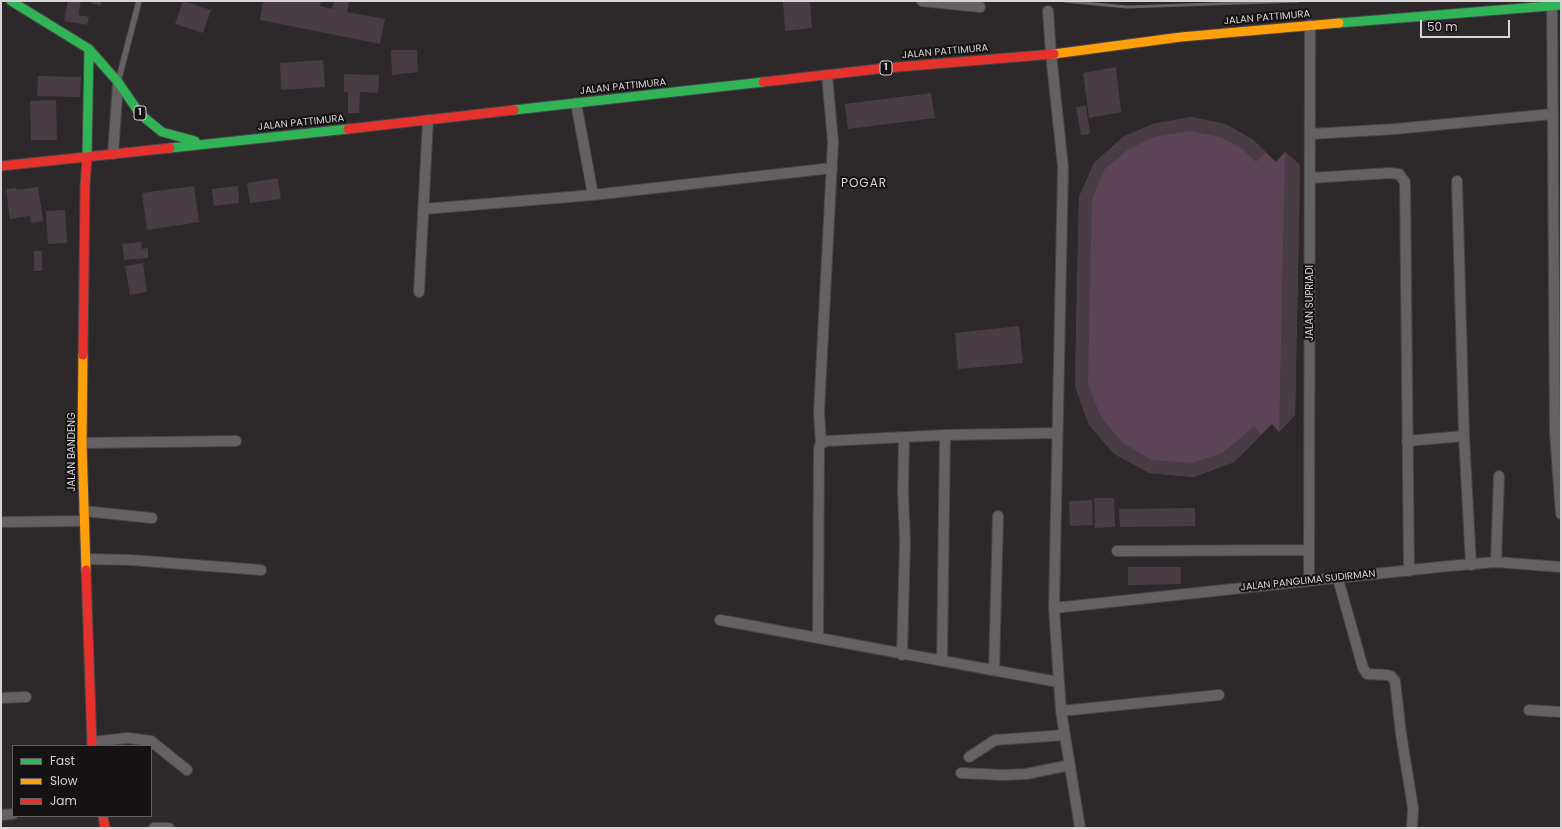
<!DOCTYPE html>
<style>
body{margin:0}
#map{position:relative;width:1562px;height:829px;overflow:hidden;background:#2d292b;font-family:Poppins,sans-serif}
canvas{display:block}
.frame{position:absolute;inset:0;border:2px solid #d7d3d6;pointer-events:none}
.legend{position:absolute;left:12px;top:745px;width:140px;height:72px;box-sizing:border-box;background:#151214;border:1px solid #635f62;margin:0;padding:5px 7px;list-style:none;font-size:12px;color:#d7d3d6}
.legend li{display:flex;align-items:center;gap:8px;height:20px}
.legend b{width:20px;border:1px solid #635f62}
.scale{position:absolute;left:1420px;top:20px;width:90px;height:18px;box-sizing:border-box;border:2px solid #d7d3d6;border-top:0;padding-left:5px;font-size:12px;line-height:14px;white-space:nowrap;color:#d7d3d6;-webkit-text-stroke:3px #151214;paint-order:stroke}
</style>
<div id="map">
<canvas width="1562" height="829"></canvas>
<div class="frame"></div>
<ul class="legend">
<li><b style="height:5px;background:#30b455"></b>Fast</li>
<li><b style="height:5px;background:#ff9f0a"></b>Slow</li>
<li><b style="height:5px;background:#e5322d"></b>Jam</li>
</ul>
<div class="scale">50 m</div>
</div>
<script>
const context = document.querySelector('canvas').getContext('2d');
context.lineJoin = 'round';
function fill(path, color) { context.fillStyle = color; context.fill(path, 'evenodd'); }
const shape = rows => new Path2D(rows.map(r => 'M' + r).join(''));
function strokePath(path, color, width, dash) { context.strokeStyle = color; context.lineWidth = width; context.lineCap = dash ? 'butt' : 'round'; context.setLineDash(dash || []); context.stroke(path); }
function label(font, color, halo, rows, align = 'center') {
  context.font = font + ' Poppins,sans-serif'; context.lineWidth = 4; context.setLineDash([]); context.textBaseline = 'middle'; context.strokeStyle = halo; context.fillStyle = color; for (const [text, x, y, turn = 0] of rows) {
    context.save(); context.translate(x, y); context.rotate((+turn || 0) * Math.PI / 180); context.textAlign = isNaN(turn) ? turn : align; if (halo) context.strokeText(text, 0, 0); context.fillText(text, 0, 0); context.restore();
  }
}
const green = shape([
 [1192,117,1225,124,1252,139,1276,162,1285,152,1300,165,1295,415,1279,432,1272,424,1234,462,1194,477,1149,473,1089,425,1075,386,1079,197,1094,163,1123,137,1153,124]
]);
const building = shape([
 [68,1,81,1,78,15,89,17,87,25,64,21],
 [86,1,102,1,100,6],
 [183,1,211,10,203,33,175,24],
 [263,1,321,1,320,6,332,9,334,1,349,1,347,12,385,19,380,44,260,20],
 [783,1,810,1,812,28,785,31],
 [391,50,417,50,418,72,392,75],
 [323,60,325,87,281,90,280,63],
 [1116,67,1121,112,1089,118,1083,73],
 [344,74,379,75,378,93,360,92,359,113,348,113,348,92,344,92],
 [38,76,81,77,80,97,37,96],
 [931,93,935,118,848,129,845,104],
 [56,100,57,140,31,140,30,101],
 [1086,106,1090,134,1081,135,1076,107],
 [1192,117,1225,124,1252,139,1266,152,1256,162,1241,148,1220,137,1189,131,1154,137,1127,150,1104,170,1092,199,1088,384,1101,417,1122,442,1151,460,1193,463,1224,452,1254,426,1261,435,1234,462,1194,477,1149,473,1114,454,1089,425,1075,386,1079,197,1094,163,1123,137,1153,124],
 [1285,152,1300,165,1295,415,1279,432],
 [278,178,281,199,250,203,247,183],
 [194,186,199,222,147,230,142,193],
 [238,186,239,203,214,206,212,189],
 [38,187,43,221,31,223,30,216,10,219,6,189,16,188,17,190],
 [65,210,67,243,48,244,46,211],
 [141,242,142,249,148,248,148,258,124,260,122,244],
 [34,251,42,251,42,271,34,271],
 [143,263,147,292,130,295,125,266],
 [1019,326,1023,363,958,369,955,333],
 [1094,498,1114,498,1115,527,1095,528],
 [1092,500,1093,525,1070,526,1069,501],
 [1195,508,1195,526,1120,527,1119,509],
 [1128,567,1181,567,1181,584,1128,585]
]);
const lane = shape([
 [119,78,139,1]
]);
const street = shape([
 [922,1,980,7],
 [1552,2,1555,433,1561,514],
 [1048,11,1051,54,1063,167,1054,608,1061,711,1080,828],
 [576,103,593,195],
 [1311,134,1395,129,1552,114],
 [113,154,118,84],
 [1310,178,1390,173,1399,174,1405,182,1409,571],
 [1457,181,1464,436,1471,565],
 [424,209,593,195,832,168],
 [419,292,428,120],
 [1407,441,1464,436],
 [82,443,236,441],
 [821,443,827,441,945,435,1057,433],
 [84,511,152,518],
 [1,522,84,521],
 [1117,551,1308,550],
 [86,559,131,560,261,570],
 [1496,562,1499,476],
 [1338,579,1363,668,1367,674,1387,675,1391,676,1395,681,1401,734,1413,808,1412,828],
 [1309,581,1310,25],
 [1054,608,1449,566,1496,562,1561,567],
 [720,620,1058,682],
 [818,638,819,448,821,443,819,412,833,142,827,75],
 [902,655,905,541,903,493,904,437],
 [942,661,945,435],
 [994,670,998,516],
 [1,698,26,697],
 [1529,710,1561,712],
 [1061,711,1219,695],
 [92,742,128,738,151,741,187,770],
 [969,757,995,740,1065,735],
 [961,773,1003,775,1026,774,1070,765],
 [1,815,13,814],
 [154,828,169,828]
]);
const fast = shape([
 [11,1,89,49,118,82,140,114,162,132,195,141],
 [1339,23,1561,5],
 [514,110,763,82],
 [170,148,348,129],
 [87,157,89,49]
]);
const slow = shape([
 [1054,54,1181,37,1339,23],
 [83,355,82,443,86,570]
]);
const jam = shape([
 [763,82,886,68,1054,54],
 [348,129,514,110],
 [1,166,170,148],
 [83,355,85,186,87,157],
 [86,570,92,746],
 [103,816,105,828]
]);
const rail = shape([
 [1064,1,1127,7,1298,1]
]);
const shields = [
 [886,68,12],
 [140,113,12]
];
const shieldNames = [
 ["1",886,68],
 ["1",140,113]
];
const streetNames = [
 ["JALAN PATTIMURA",1267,18,-5],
 ["JALAN PATTIMURA",945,52,-5],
 ["JALAN PATTIMURA",623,87,-6],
 ["JALAN PATTIMURA",301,123,-6],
 ["JALAN SUPRIADI",1310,303,-90],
 ["JALAN BANDENG",72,452,-90],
 ["JALAN PANGLIMA SUDIRMAN",1308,581,-6]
];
const quarterNames = [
 ["POGAR",864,184]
];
fill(green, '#5d4356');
fill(building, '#483d45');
strokePath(lane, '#474546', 7);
strokePath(street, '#474546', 12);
strokePath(fast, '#474546', 11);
strokePath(slow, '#474546', 11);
strokePath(jam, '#474546', 11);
strokePath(lane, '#646163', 5);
strokePath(street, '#646163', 10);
strokePath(fast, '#30b455', 9);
strokePath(slow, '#ff9f0a', 9);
strokePath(jam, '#e5322d', 9);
strokePath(rail, '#656365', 3);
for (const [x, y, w] of shields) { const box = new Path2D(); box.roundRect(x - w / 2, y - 7, w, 14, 3); context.fillStyle = '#151214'; context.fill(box); strokePath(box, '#d7d3d6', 1); }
label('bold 9px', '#d7d3d6', null, shieldNames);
label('10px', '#d7d3d6', '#151214', streetNames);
context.letterSpacing = '1px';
label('12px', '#d7d3d6', '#151214', quarterNames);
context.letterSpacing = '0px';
</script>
